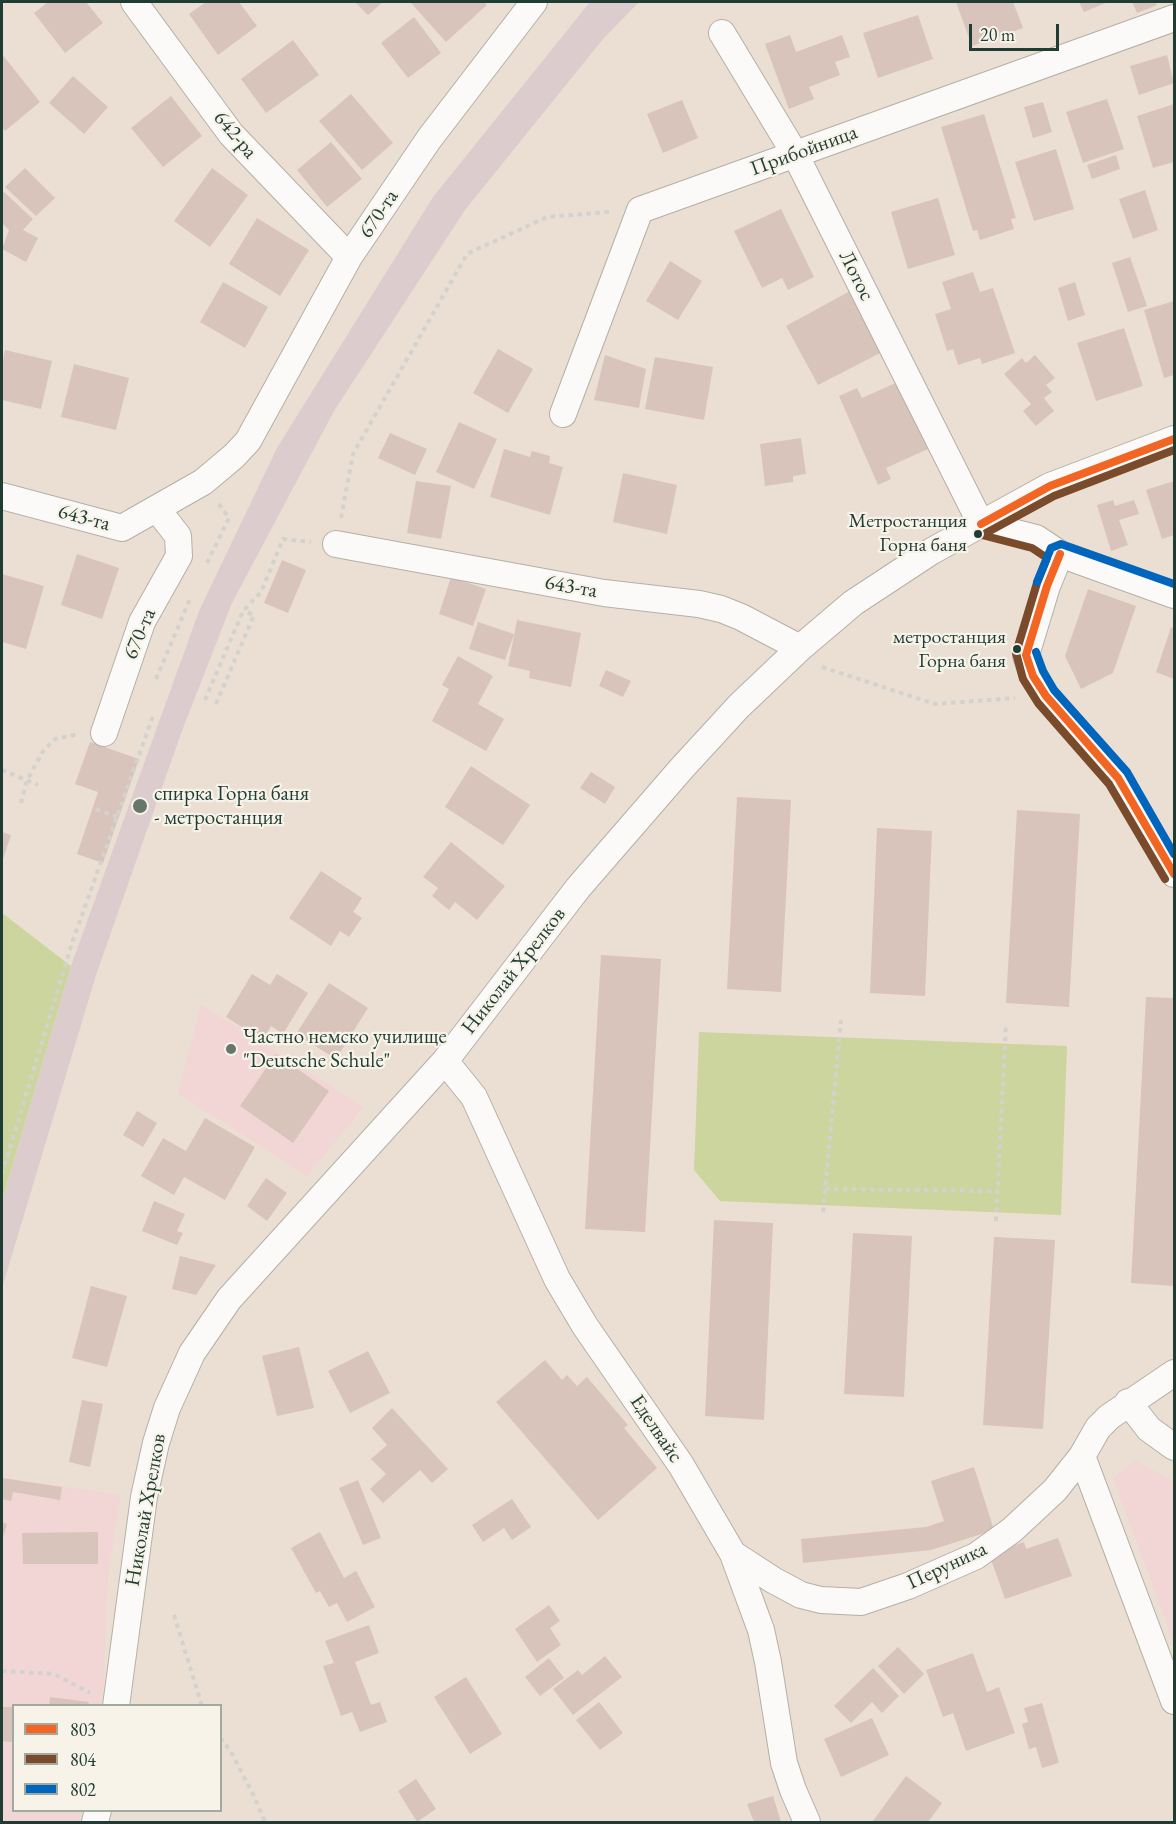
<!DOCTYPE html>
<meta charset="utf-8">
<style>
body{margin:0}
#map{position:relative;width:1176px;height:1824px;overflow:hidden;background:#eadfd2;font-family:"EB Garamond",serif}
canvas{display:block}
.frame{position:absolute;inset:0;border:3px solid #1f3d34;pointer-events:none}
.legend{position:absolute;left:12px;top:1704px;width:210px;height:108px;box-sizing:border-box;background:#f7f3e8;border:2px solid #a1aaa0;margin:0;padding:8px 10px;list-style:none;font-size:18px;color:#1f3d34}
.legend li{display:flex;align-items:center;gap:12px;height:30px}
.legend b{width:30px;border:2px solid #a1aaa0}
.scale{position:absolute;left:969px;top:24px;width:90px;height:27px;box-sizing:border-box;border:3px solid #1f3d34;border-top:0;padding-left:8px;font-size:18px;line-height:21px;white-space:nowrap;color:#1f3d34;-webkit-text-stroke:4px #f7f3e8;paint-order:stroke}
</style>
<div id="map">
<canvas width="1176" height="1824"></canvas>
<div class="frame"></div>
<ul class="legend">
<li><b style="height:8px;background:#f26522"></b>803</li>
<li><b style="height:8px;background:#7a4b2a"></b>804</li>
<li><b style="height:8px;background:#0065bd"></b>802</li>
</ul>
<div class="scale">20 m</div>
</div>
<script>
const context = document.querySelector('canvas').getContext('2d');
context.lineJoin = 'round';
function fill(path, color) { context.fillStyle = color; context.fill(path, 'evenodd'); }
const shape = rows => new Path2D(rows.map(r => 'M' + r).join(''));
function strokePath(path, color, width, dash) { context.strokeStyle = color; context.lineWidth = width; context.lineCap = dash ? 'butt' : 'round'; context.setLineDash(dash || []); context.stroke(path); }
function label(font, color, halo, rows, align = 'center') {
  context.font = font + ' "EB Garamond",serif'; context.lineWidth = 4.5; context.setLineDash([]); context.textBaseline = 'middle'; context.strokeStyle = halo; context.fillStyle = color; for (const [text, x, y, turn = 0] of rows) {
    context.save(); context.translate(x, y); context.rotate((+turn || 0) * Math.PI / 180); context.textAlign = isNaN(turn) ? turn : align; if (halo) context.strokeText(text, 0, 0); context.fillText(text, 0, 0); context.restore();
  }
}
const built = shape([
 [201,1004,364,1107,307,1176,178,1093],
 [1135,1461,1174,1481,1174,1644,1113,1478],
 [2,1478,121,1495,108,1576,104,1684,100,1705,14,1706,14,1810,81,1811,79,1822,2,1822]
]);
const industrial = shape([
 [590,2,639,2,603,39,465,210,334,411,232,603,183,728,96,975,2,1288,2,1201,71,966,199,611,277,448,433,197]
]);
const green = shape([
 [2,913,71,966,2,1201],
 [699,1032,1067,1046,1061,1215,720,1201,694,1170]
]);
const building = shape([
 [48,2,86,2,103,23,65,53,34,13],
 [206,2,239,2,257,26,218,55,189,14],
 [355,2,383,2,368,15],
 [410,2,484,2,487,5,446,42],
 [956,2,1013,2,1023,28,972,46],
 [1079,2,1108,2,1084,12],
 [1132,2,1155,2,1157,5,1137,13],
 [918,15,933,59,878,78,863,33],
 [414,17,441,53,408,78,381,43],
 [790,35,796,52,842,35,850,57,835,62,840,75,809,87,814,99,789,109,765,44],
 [293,40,319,75,266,113,241,79],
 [2,54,40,102,5,131,2,127],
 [1167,55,1174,83,1139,95,1130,66],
 [73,76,108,107,84,134,49,103],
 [351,94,393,143,362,170,319,121],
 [171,96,202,136,163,167,131,128],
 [1107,99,1124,149,1083,163,1066,112],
 [682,100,698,138,663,153,647,114],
 [1043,102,1052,132,1033,138,1024,107],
 [1174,104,1174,162,1153,168,1137,116],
 [984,114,1016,218,1011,219,1014,229,980,240,977,230,973,231,941,127],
 [331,142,362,179,327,207,297,170],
 [1056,149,1074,209,1034,221,1015,162],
 [1116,155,1120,169,1092,179,1087,165],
 [25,168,55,198,36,216,5,187],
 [212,168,248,195,210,247,174,221],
 [1145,190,1158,230,1133,239,1119,199],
 [4,192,33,219,23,230,38,238,26,262,2,249,9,230,2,223,2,194],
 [938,198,955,255,908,269,891,212],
 [781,209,814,277,788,290,782,278,762,288,734,231],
 [257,218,309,250,280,296,229,264],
 [1130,257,1147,306,1128,312,1112,263],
 [670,261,702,281,678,320,646,301],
 [973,272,980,292,993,288,1015,353,982,364,980,358,958,365,953,349,947,351,935,314,951,309,942,282],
 [223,282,268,307,245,348,200,322],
 [1075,282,1085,315,1068,321,1058,288],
 [852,290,884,351,818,385,786,326],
 [1174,301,1174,375,1164,378,1144,310],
 [1124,328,1143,386,1096,401,1077,343],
 [498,349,533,369,508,413,473,393],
 [5,350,52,361,41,409,2,400,2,365],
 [605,355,646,369,639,408,594,400],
 [1035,355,1055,378,1046,385,1052,392,1044,398,1054,411,1036,426,1023,411,1031,404,1004,374,1022,358,1026,363],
 [655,357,713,367,704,420,645,409],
 [74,364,129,378,116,430,61,417],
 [900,381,930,448,886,468,891,479,878,485,839,396,857,388,862,398],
 [459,422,497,439,474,489,436,472],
 [390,433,427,449,415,475,378,458],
 [801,438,806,474,793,476,793,482,765,486,760,444],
 [504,449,530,457,532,451,550,456,549,463,563,467,550,515,490,497],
 [623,473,677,485,667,534,613,522],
 [416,481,451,486,441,539,407,533],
 [1174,481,1174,535,1162,539,1146,490],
 [1113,500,1115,506,1134,500,1139,514,1119,520,1128,545,1111,551,1097,505],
 [77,554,119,568,102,619,61,605],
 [282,560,306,570,288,613,264,603],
 [2,574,44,586,26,649,2,642],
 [451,577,486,589,473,626,439,614],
 [1088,589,1136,606,1113,673,1081,689,1065,656],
 [517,620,581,633,571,687,529,678,530,671,508,666],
 [478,622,514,634,505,660,469,649],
 [1171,627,1174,629,1174,679,1156,672],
 [458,656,493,676,478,704,504,719,486,751,432,721,449,689,442,685],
 [606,670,631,681,623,697,599,686],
 [90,742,139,759,103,863,77,854,98,792,75,784],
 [471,766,530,805,503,845,445,807],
 [591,772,615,787,605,804,580,788],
 [737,797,791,800,781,992,727,989],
 [1017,810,1080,814,1069,1007,1006,1003],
 [877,828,932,831,925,996,870,993],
 [2,832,11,835,2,862],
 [451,842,505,886,477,920,455,902,449,910,432,896,438,888,423,877],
 [321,871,362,898,353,912,362,918,349,937,340,931,331,946,289,918],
 [601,955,661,959,645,1232,585,1229],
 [252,974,270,985,277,974,308,993,283,1034,271,1026,263,1040,226,1017],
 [329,983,368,1008,336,1059,296,1034],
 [1146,997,1174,998,1174,1286,1131,1283],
 [276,1054,329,1091,293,1143,240,1106],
 [137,1111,157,1123,143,1147,123,1135],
 [205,1118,255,1147,225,1200,184,1177,174,1195,141,1176,163,1138,186,1151],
 [266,1178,287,1193,267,1221,247,1206],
 [154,1201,185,1214,177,1231,183,1233,177,1245,142,1231],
 [714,1220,773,1223,764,1420,705,1416],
 [853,1233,912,1236,904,1397,844,1394],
 [994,1237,1055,1240,1043,1429,983,1425],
 [180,1256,216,1265,196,1295,172,1289],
 [91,1286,127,1296,107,1367,72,1358],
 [299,1347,314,1408,277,1416,262,1356],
 [368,1351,390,1393,350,1413,328,1371],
 [545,1360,562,1380,567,1375,577,1386,587,1377,628,1425,624,1428,657,1468,598,1520,496,1402],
 [82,1400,103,1404,90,1467,69,1462],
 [392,1408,448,1469,432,1483,420,1470,383,1503,370,1489,386,1474,371,1459,387,1445,372,1428],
 [974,1467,994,1530,931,1550,803,1563,801,1539,926,1527,944,1521,931,1481],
 [2,1478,62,1487,60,1500,13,1492,11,1501,2,1499],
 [358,1480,381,1538,363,1545,339,1488],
 [512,1499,531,1527,512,1540,504,1528,483,1542,472,1525],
 [2,1522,7,1524,2,1541],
 [98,1532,98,1564,23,1564,22,1533],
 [320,1532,344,1578,356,1571,375,1607,347,1622,337,1603,329,1607,320,1591,316,1593,291,1548],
 [1058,1538,1072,1576,1005,1599,989,1554,1024,1542,1026,1549],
 [549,1605,560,1621,550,1628,561,1645,537,1662,515,1629],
 [369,1625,379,1653,355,1662,371,1705,380,1702,387,1722,360,1732,352,1712,341,1716,323,1666,334,1663,325,1641],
 [898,1647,924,1674,904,1694,878,1666],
 [973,1653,987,1692,999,1687,1015,1733,966,1751,953,1713,943,1717,926,1670],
 [605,1656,622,1677,573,1715,553,1689,578,1670,582,1675],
 [549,1658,564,1678,540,1696,525,1677],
 [873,1668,899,1696,882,1713,872,1702,851,1723,834,1706],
 [466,1677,502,1734,470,1754,434,1697],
 [50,1697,89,1702,88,1706,49,1706],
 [599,1702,623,1733,600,1750,576,1720],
 [1042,1703,1059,1763,1042,1768,1036,1747,1029,1749,1022,1724,1028,1722,1024,1708],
 [2,1707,14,1707,12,1742,2,1741],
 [872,1718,889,1755,841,1777,824,1739],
 [906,1776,942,1803,928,1822,872,1822],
 [416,1779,436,1809,417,1822,398,1791],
 [773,1796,781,1822,754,1822,747,1804]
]);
const path = shape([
 [341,518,353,454,467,254,547,217,609,212],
 [207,563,229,518,219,504],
 [822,667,935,704,1015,698],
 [156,679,190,599],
 [205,700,243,611,261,592,283,539,311,542],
 [216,704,254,615,243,611],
 [2,770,38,785],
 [21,803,27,780,43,751,55,739,79,734],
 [96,809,118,817],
 [2,1174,72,943,154,713],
 [825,1189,997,1191],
 [823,1212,841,1020],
 [996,1221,1006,1024],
 [174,1615,202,1706],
 [2,1671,54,1674,90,1693],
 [220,1738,230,1750,253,1794,265,1822]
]);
const street = shape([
 [134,2,231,134,349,257],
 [722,33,795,154,981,524],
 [563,414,640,210,1174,18],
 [2,496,122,528,203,482,234,456,248,441,349,257,429,139,534,2],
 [981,524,1036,538,1060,554,1174,595],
 [336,544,604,593,699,604,721,609,741,617,800,648],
 [1060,554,1047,586,1026,655,1033,676,1046,696,1118,778,1174,874],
 [104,733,142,622,179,556,178,536,157,509],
 [445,1061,474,1097,557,1279,585,1326,681,1465,733,1554,761,1630,768,1662,784,1763,793,1790,807,1822],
 [1128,1402,1149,1429,1174,1447],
 [1082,1456,1174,1701],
 [733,1554,773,1580,801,1595,821,1600,861,1602,908,1586,976,1556,1012,1530,1055,1490,1082,1456,1098,1428,1109,1417,1174,1373],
 [116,1706,144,1497,156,1443,167,1408,192,1353,229,1299,445,1061,578,888,682,768,739,706,800,648,853,603,932,551,981,524,1050,486,1174,439],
 [95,1822,98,1810]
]);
const bus1 = shape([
 [981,524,1050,486,1174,439],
 [1060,554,1047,586,1026,655,1033,676,1046,696,1118,778,1174,874]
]);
const bus2 = shape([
 [986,533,1054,496,1174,450],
 [978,534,1032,548,1047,558,1037,583,1016,653,1023,679,1038,703,1109,784,1165,879]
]);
const bus3 = shape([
 [1037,582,1051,548,1061,544,1174,584],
 [1036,652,1043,671,1054,690,1127,772,1174,854]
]);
const markers = [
 [978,534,5,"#1f3d34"],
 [1017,649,5,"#1f3d34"],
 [140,806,8,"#66766b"],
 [231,1049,6,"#66766b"]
];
const busNames = [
 ["Метростанция",967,522],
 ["Горна баня",967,546],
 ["метростанция",1006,638],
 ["Горна баня",1006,662]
];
const streetNames = [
 ["642-ра",235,135,50],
 ["Прибойница",804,151,-20],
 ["670-та",379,214,-56],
 ["Лотос",856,276,63],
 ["643-та",84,518,15],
 ["643-та",571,587,10],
 ["670-та",140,634,-67],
 ["Николай Хрелков",514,971,-52],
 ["Еделвайс",656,1429,56],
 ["Николай Хрелков",146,1510,-80],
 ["Перуника",947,1566,-25]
];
const poiNames = [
 ["спирка Горна баня",154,794],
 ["- метростанция",154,818],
 ["Частно немско училище",243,1037],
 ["\"Deutsche Schule\"",243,1061]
];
fill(built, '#f1d6d5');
fill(industrial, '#dcccce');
fill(green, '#ccd59d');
fill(building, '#d9c4bb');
strokePath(street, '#b4b0a7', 28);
strokePath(path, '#d3d2ce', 4, [4.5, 4.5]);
strokePath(street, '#fcfaf8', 26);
strokePath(bus1, '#f26522', 8);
strokePath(bus2, '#7a4b2a', 8);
strokePath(bus3, '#0065bd', 8);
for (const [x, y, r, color] of markers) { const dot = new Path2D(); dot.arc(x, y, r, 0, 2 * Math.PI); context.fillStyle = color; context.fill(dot); strokePath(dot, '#f7f3e8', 2); }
label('20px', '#1f3d34', '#f7f3e8', busNames, 'right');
label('21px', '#1f3d34', '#f7f3e8', streetNames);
label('21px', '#1f3d34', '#f7f3e8', poiNames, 'left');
</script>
